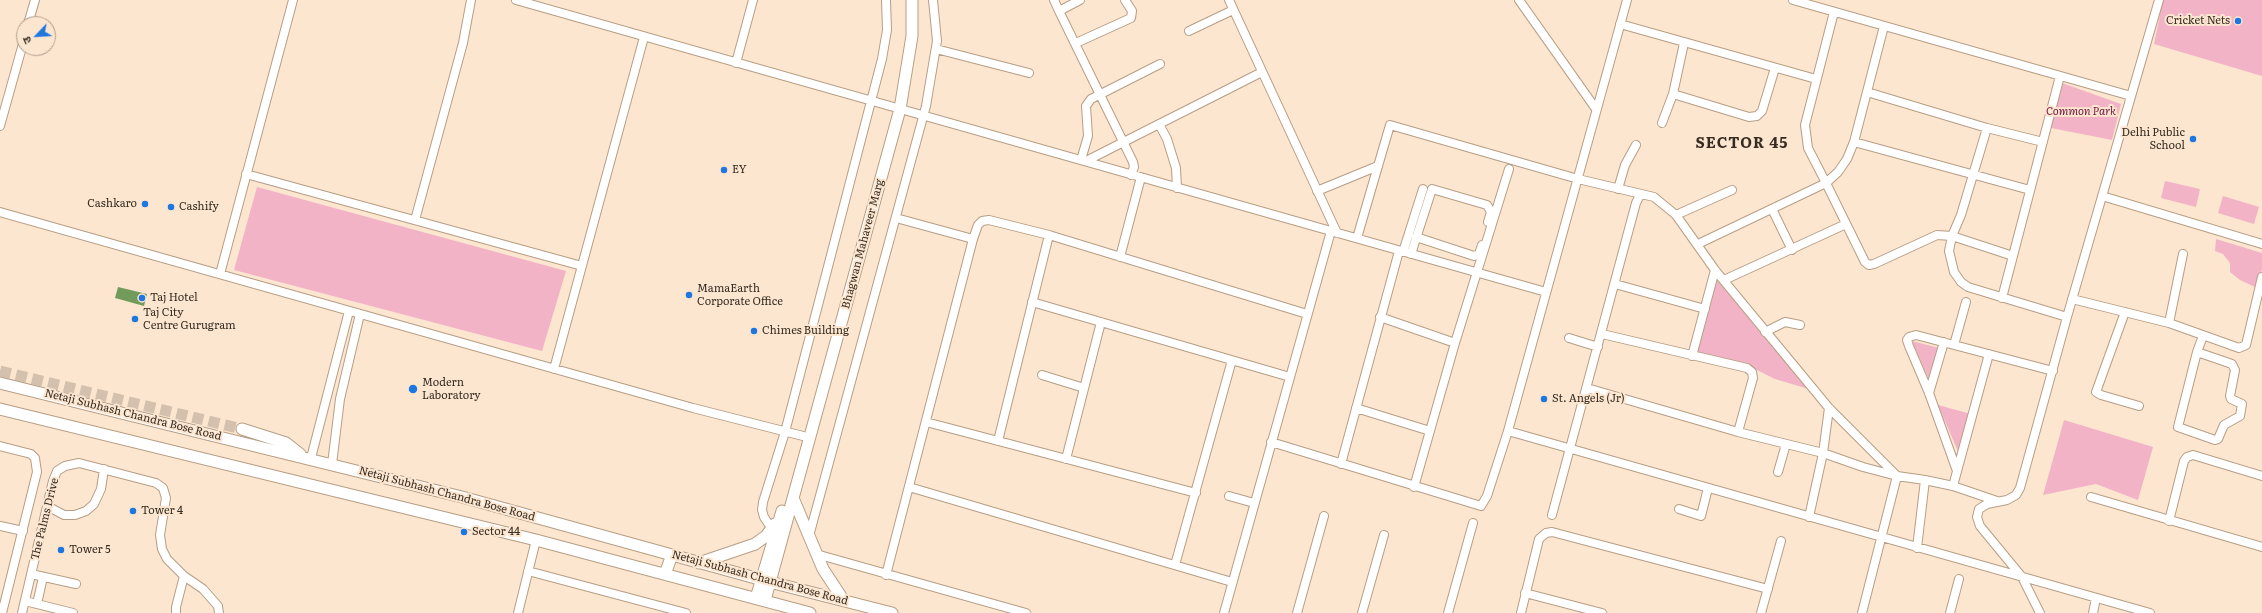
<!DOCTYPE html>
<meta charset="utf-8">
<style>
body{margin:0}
#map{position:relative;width:2262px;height:613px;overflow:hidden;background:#fce6d0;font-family:Literata,"Noto Sans Devanagari",serif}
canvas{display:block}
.north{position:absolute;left:16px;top:16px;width:40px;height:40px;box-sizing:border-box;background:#fce6d0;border:1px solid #ad9c8a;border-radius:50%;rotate:245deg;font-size:11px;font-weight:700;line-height:16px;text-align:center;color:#362c21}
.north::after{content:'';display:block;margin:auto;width:14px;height:18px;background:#1e76e0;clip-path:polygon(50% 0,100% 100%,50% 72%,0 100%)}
</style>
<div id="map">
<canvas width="2262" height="613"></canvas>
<div class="north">उ</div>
</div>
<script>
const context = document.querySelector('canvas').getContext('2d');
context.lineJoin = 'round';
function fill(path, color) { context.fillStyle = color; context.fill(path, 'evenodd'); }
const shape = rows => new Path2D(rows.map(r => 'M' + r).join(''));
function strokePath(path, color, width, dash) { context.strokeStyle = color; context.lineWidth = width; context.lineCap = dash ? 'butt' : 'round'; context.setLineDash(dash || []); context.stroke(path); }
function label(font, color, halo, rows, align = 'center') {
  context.font = font + ' Literata,serif'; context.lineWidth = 4; context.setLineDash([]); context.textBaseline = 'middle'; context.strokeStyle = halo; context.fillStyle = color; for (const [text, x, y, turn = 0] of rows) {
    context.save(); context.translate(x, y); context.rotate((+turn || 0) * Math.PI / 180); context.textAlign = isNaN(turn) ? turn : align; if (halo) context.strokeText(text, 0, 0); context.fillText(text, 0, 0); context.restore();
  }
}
const green = shape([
 [2163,0,2262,0,2262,76,2154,44],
 [2062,83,2121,104,2112,140,2051,128],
 [2165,181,2200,189,2196,207,2161,198],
 [257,187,566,271,542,351,234,270],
 [2223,196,2259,207,2254,224,2218,213],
 [2216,239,2262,253,2262,269,2257,288,2240,280,2230,272,2230,263,2223,254,2215,251],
 [1716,276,1812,390,1775,379,1757,370,1694,354],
 [1912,341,1939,348,1931,384],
 [1938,405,1971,414,1960,456],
 [2064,420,2153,447,2138,500,2096,484,2043,495]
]);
const water = shape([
 [118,287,147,294,144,306,115,298]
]);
const secondaryTunnel = shape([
 [0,371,242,429]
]);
const street = shape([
 [516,0,1546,292],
 [1054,0,1059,11],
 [1080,0,1059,11,1133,162,1134,167,1131,175],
 [1229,0,1337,233],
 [1519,0,1596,109],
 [1793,0,2131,96],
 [28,24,35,0],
 [1620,24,1816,79],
 [1884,26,1854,142,1847,159,1838,172,1826,183,1865,262,1869,265,1874,264,1937,235,1952,236,2013,256],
 [1189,31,1233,10],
 [1076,43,1131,18,1132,11,1125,0],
 [936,49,1029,73],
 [736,63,753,0],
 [1867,92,1987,128,2043,142],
 [1673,94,1749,117,1757,116,1762,111,1775,68],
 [1662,123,1673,94,1684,43],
 [1159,124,1167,139,1176,168,1177,188],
 [0,126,24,40],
 [1987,128,1961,215,1952,236,1949,251,1954,272,1961,282,1968,287,2067,317],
 [1854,142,2030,190],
 [1081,160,1088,136,1086,106,1091,99,1160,64],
 [1086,161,1262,72],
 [246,174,582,266],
 [1618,189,1625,165,1636,145],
 [1317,191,1378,166],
 [2102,196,2262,244],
 [1772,209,1792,250],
 [0,212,693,408,803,436],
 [1676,215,1732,190],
 [896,218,973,239],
 [415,220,463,43,471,0],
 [1416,237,1474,256,1479,254,1482,245],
 [1357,238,1390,125,1578,179,1654,197,1676,215,1715,270,1829,408,1897,476],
 [1698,244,1826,183,1808,148,1805,125,1834,12],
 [1403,252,1423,189],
 [1411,254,1432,189,1487,205,1491,212,1488,222],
 [1120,257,1141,177],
 [220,274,293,0],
 [1724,280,1846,224],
 [1615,284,1705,309],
 [2002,298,2060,76],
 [2072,299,2169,323,2239,348,2246,345,2262,277],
 [1032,302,1290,377],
 [2125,312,2096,392,2101,395,2139,406],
 [1380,317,1455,343],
 [2169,323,2183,254],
 [1765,332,1785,322,1800,325],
 [1602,334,1747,368,1752,372,1753,378,1738,432],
 [1569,338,1598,347],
 [1954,345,1966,302],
 [2197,352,2232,364,2235,370,2230,396,2231,399,2242,404,2240,416,2224,425,2218,439,2215,440,2178,427,2197,352,2203,336],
 [1692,356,1715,270],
 [554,369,644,37],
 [1042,375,1084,388],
 [1587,388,1738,432,1823,453,1863,467,1897,476,1925,480,1953,486,1997,501],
 [1929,393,1944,342],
 [1356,408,1430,431],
 [926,422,1196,493],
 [1508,431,2150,613],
 [998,441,1049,235],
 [1271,442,1481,506,1487,496,1508,431,1627,0],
 [0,446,31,454,35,458,37,472,2,613],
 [311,458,349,311],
 [1066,459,1101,322],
 [332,464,340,399,360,314],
 [1341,464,1399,251],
 [1957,471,1929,393,1909,346,1907,340,1909,337,1916,335,2053,371],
 [1778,472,1786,444],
 [1953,486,1989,354],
 [909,487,1232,582],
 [1414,487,1455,343,1509,169],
 [1229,496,1254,503],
 [2091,497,2262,547],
 [47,506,64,515,75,515,86,511,94,504,101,489,104,469],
 [1679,509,1701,516,1708,488],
 [1552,515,1636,203,1640,195],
 [1809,517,1823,453,1829,408],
 [2169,521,2184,461,2187,457,2193,455,2262,476],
 [0,526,23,531],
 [772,529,764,517,762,510,763,502,785,432,882,59,887,30,886,0],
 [809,536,926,106,937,41,933,0],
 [1917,548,1925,480],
 [816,554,1026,613],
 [1175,565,1232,360],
 [528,571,686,613],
 [31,574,76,584],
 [886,575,973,239,978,225,982,221,989,220,1049,235,1307,314],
 [1525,593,1602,613],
 [25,601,73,613],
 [37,604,43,577],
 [22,613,53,481,57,471,65,466,79,463,156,483,163,488,166,498,160,535,162,549,167,559,184,576,203,589,218,606,219,613],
 [176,613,176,607,184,576],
 [518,613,536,540],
 [1224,613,1331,231],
 [1297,613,1324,516],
 [1362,613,1384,535],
 [1448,613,1473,523],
 [1521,613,1539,539,1546,533,1552,532,1768,589],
 [1761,613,1781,541],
 [1862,613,1897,476],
 [1950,613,1959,579],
 [2040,613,2022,577,1980,526,1977,517,1979,509,1987,504,2007,500,2016,495,2020,488,2067,317,2159,0],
 [2093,613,2096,598]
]);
const secondary = shape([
 [0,383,462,497,770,582,892,613],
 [0,409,536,540,810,613],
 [242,429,286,443,300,454],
 [793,498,823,569,844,601],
 [699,563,755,544,766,536,775,524],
 [665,574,672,555],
 [756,598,782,511],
 [765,600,900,109,912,36,912,0]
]);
const markers = [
 [2238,21,4,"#1e76e0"],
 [2193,139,4,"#1e76e0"],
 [724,170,4,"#1e76e0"],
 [145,204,4,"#1e76e0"],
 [171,207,4,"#1e76e0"],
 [689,295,4,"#1e76e0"],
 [142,298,4,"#1e76e0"],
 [135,319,4,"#1e76e0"],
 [754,331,4,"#1e76e0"],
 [413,389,5,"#1e76e0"],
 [1544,399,4,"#1e76e0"],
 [133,511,4,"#1e76e0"],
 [464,532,4,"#1e76e0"],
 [61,550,4,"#1e76e0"]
];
const poiNames = [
 ["Cricket Nets",2230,21,"right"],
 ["Delhi Public",2185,133,"right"],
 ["School",2185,146,"right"],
 ["EY",732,170],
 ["Cashkaro",137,204,"right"],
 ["Cashify",179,207],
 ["MamaEarth",697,289],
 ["Corporate Office",697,302],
 ["Taj Hotel",150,298],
 ["Taj City",143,313],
 ["Centre Gurugram",143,326],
 ["Chimes Building",762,331],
 ["Modern",422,383],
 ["Laboratory",422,396],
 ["St. Angels (Jr)",1552,399],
 ["Tower 4",141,511],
 ["Sector 44",472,532],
 ["Tower 5",69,550]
];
const parkNames = [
 ["Common Park",2081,112]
];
const streetNames = [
 ["Bhagwan Mahaveer Marg",863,244,-75],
 ["Netaji Subhash Chandra Bose Road",133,415,14],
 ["Netaji Subhash Chandra Bose Road",447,494,15],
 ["The Palms Drive",45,519,-76],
 ["Netaji Subhash Chandra Bose Road",760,578,15]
];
const districtNames = [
 ["SECTOR 45",1742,144]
];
fill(green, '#f2b3c6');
fill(water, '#719a5b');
strokePath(secondaryTunnel, '#d4c1ad', 11, [11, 5.5]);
strokePath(street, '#b79e84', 10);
strokePath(secondary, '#b79e84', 13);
strokePath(street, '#fff', 8);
strokePath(secondary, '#fff', 11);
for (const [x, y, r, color] of markers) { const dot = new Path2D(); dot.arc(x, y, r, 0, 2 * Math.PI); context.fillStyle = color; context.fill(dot); strokePath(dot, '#fce6d0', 1.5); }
label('11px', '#362c21', '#fce6d0', poiNames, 'left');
label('italic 11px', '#72163f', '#fce6d0', parkNames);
label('11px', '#362c21', '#fce6d0', streetNames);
context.letterSpacing = '1px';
label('bold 15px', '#362c21', '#fce6d0', districtNames);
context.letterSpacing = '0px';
</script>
